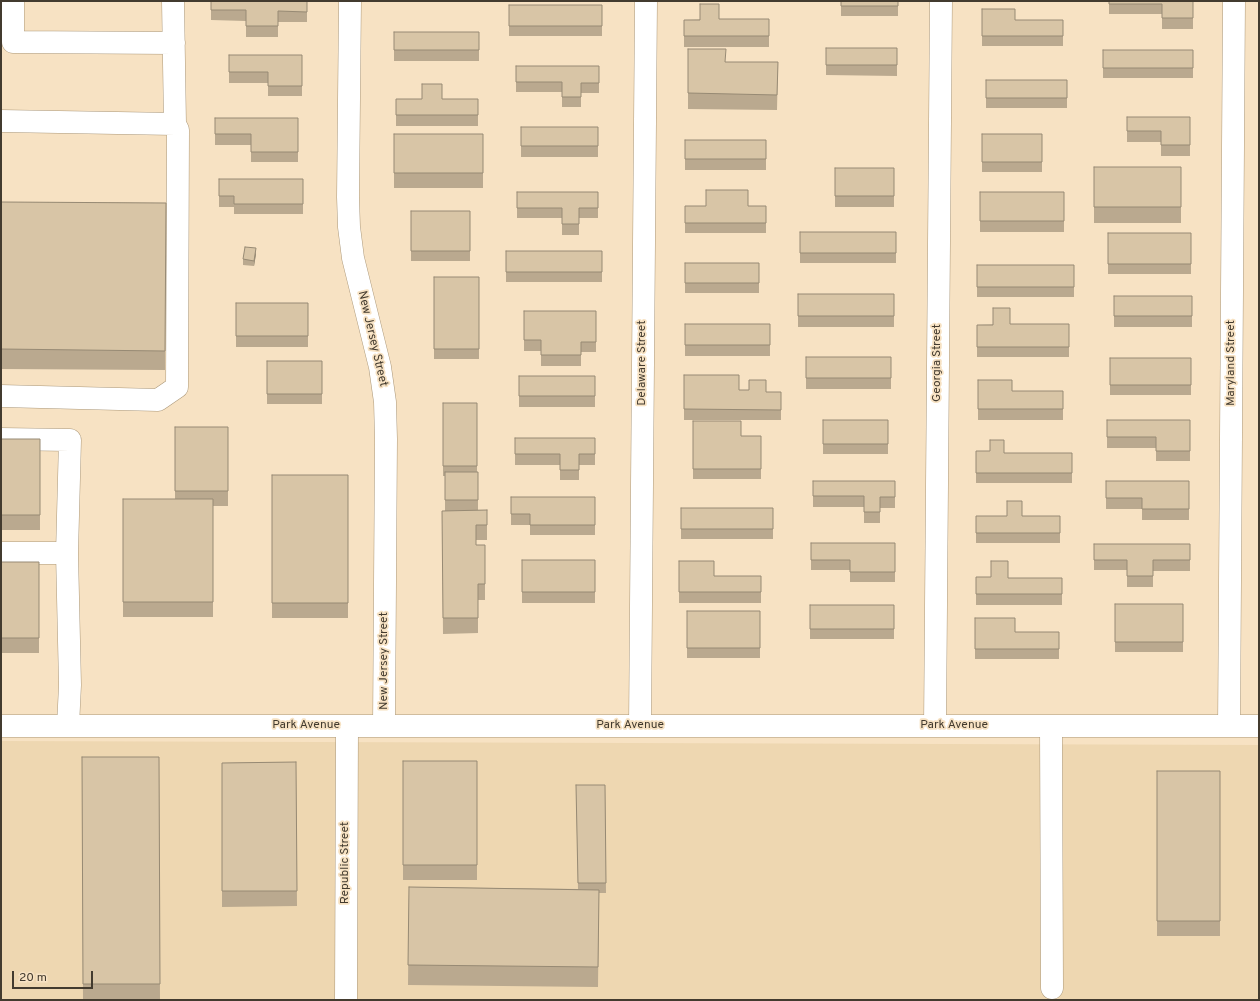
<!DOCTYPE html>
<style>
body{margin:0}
#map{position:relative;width:1260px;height:1001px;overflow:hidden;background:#f7e2c3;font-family:Overpass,sans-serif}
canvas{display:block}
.frame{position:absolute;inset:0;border:2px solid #433b2f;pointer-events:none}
.scale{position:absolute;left:12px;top:971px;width:81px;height:18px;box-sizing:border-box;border:2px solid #433b2f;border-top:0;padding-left:5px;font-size:12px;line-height:14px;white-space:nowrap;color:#433b2f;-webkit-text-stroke:3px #f7e2c3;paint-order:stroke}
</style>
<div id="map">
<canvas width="1260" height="1001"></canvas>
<div class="frame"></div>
<div class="scale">20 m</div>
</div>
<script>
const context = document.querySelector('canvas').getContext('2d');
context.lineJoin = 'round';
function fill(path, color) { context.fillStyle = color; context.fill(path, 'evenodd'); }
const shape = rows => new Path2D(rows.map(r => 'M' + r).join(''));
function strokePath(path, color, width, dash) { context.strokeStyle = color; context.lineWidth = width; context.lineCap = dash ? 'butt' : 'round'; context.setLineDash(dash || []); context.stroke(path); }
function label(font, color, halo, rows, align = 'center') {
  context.font = font + ' Overpass,sans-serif'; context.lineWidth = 3.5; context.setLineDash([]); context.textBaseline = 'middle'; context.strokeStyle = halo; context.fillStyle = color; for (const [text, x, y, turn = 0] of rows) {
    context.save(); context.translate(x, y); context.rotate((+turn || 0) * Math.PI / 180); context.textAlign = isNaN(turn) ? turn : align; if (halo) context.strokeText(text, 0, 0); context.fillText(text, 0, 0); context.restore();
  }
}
const built = shape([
 [1,741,1259,745,1259,1000,1,1000]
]);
const minor = shape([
 [13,1,13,42,174,43],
 [350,1,348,197,349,227,353,258,380,367,385,402,386,439,384,726],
 [1,121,175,124,173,1],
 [1,396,158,400,177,387,178,130,175,124],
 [1,439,70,440,67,553,1,553],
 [67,553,70,685,68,726],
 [1,726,1259,726],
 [640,726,646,1],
 [935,726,941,1],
 [1051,726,1052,988],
 [1229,726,1234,1],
 [346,1000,347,726]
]);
const wall = shape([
 [211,1,307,1,307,22,278,22,278,37,246,37,246,21,211,20],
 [405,1,440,1,405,2],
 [841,1,898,1,898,16,841,16],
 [1109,1,1193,1,1193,29,1162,29,1162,14,1109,14],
 [509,5,602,5,602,36,509,36],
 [982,9,1015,20,1063,20,1063,46,982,46],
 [719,19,769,19,769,47,684,47,684,20],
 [394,32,479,32,479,61,394,61],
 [826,48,897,48,897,76,826,75],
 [688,49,726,62,778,62,777,110,688,109],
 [1103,50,1193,50,1193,78,1103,78],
 [229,55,302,55,302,96,268,96,268,83,229,83],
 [516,66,599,66,599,93,581,93,581,107,562,107,562,92,516,92],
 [986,80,1067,80,1067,108,986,108],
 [396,99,478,99,478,126,396,126],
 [1127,117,1190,117,1190,156,1161,156,1161,142,1127,142],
 [215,118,298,118,298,162,251,162,251,145,215,145],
 [521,127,598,127,598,157,521,157],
 [394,134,483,134,483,188,394,188],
 [982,134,1042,134,1042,172,982,172],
 [685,140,766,140,766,170,685,170],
 [1094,167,1181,167,1181,223,1094,223],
 [835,168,894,168,894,207,835,207],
 [219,179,303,179,303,214,234,214,234,207,219,207],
 [517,192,598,192,598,218,579,218,579,235,562,235,562,218,517,218],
 [980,192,1064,192,1064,232,980,232],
 [1,202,166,203,165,370,1,369],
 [685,206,766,206,766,233,685,233],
 [411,211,470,211,470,261,411,261],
 [800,232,896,232,896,263,800,263],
 [1108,233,1191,233,1191,274,1108,274],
 [506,251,602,251,602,282,506,282],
 [256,254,254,266,243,265,243,259],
 [685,263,759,263,759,293,685,293],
 [977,265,1074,265,1074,297,977,297],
 [434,277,479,277,479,359,434,359],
 [798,294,894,294,894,327,798,327],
 [1114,296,1192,296,1192,327,1114,327],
 [236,303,308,303,308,347,236,347],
 [524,311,596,311,596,352,581,352,581,366,541,366,541,351,524,351],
 [685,324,770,324,770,356,685,356],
 [1010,324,1069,324,1069,357,977,357,977,325],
 [806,357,891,357,891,389,806,389],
 [1110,358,1191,358,1191,395,1110,395],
 [267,361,322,361,322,404,267,404],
 [684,375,739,390,766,392,781,392,781,420,684,420],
 [519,376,595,376,595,407,519,407],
 [978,380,1012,391,1063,391,1063,420,978,420],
 [443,403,477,403,477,472,478,472,478,510,487,510,487,540,476,540,476,545,485,545,485,600,478,600,478,633,443,634,442,511,445,511,445,476,443,476],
 [823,420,888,420,888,454,823,454],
 [1107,420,1190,420,1190,461,1156,461,1156,448,1107,448],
 [693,421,741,436,761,436,761,479,693,479],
 [175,427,228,427,228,506,213,506,213,617,123,617,123,499,175,499],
 [515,438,595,438,595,465,579,465,579,480,560,480,560,465,515,465],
 [1,439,40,439,40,530,1,530],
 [976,451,1004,453,1072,453,1072,483,976,483],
 [272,475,348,475,348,618,272,618],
 [813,481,895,481,895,508,880,508,880,523,864,523,864,507,813,507],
 [1106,481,1189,481,1189,520,1142,520,1142,509,1106,509],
 [511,497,595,497,595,535,530,535,530,525,511,525],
 [681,508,773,508,773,539,681,539],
 [976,516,1060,516,1060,543,976,543],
 [811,543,895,543,895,582,850,582,850,570,811,570],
 [1094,544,1190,544,1190,571,1153,571,1153,587,1127,587,1127,570,1094,570],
 [522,560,595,560,595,603,522,603],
 [679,561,714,576,761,576,761,603,679,603],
 [1,562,39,562,39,653,1,653],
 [976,577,1008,578,1062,578,1062,605,976,605],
 [1115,604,1183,604,1183,652,1115,652],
 [810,605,894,605,894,639,810,639],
 [687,611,760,611,760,658,687,658],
 [975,618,1015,632,1059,632,1059,659,975,659],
 [82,757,159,757,160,1000,83,1000],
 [403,761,477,761,477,880,403,880],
 [296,762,297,906,222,907,222,763],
 [1157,771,1220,771,1220,936,1157,936],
 [576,785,605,785,606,893,599,893,598,987,408,985,409,887,578,889]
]);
const shadedWall = shape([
 [256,248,256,254,254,266,254,261]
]);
const building = shape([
 [211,1,307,1,307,12,278,11,278,26,246,26,246,10,211,10,211,1],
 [841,1,898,1,898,6,841,6,841,1],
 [1109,1,1193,1,1193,18,1162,18,1162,4,1109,4,1109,1],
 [700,4,719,4,719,19,769,19,769,36,684,36,684,20,700,20,700,4],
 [509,5,602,5,602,26,509,26,509,5],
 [982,9,1015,9,1015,20,1063,20,1063,36,982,36,982,9],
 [394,32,479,32,479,50,394,50,394,32],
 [826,48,897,48,897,65,826,65,826,48],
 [688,49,726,49,725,62,778,62,777,95,688,93,688,49],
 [1103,50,1193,50,1193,68,1103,68,1103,50],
 [229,55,302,55,302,86,268,86,268,72,229,72,229,55],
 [516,66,599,66,599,83,581,83,581,97,562,97,562,82,516,82,516,66],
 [986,80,1067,80,1067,98,986,98,986,80],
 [422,84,442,84,442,99,478,99,478,115,396,115,396,99,422,99,422,84],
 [1127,117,1190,117,1190,145,1161,145,1161,131,1127,131,1127,117],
 [215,118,298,118,298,152,251,152,251,134,215,134,215,118],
 [521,127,598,127,598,146,521,146,521,127],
 [394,134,483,134,483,173,394,173,394,134],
 [982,134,1042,134,1042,162,982,162,982,134],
 [685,140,766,140,766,159,685,159,685,140],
 [1094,167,1181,167,1181,207,1094,207,1094,167],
 [835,168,894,168,894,196,835,196,835,168],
 [219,179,303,179,303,204,234,204,234,196,219,196,219,179],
 [706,190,748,190,748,206,766,206,766,223,685,223,685,206,706,206,706,190],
 [517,192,598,192,598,208,579,208,579,224,562,224,562,208,517,208,517,192],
 [980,192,1064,192,1064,221,980,221,980,192],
 [1,202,166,203,165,351,1,349,1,202],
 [411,211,470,211,470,251,411,251,411,211],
 [800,232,896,232,896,253,800,253,800,232],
 [1108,233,1191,233,1191,264,1108,264,1108,233],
 [245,247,256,248,254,261,243,259,245,247],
 [506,251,602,251,602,272,506,272,506,251],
 [685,263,759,263,759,283,685,283,685,263],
 [977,265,1074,265,1074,287,977,287,977,265],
 [434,277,479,277,479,349,434,349,434,277],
 [798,294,894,294,894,316,798,316,798,294],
 [1114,296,1192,296,1192,316,1114,316,1114,296],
 [236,303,308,303,308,336,236,336,236,303],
 [993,308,1010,308,1010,324,1069,324,1069,347,977,347,977,325,993,325,993,308],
 [524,311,596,311,596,342,581,342,581,355,541,355,541,340,524,340,524,311],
 [685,324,770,324,770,345,685,345,685,324],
 [806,357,891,357,891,378,806,378,806,357],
 [1110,358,1191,358,1191,385,1110,385,1110,358],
 [267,361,322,361,322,394,267,394,267,361],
 [684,375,739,375,739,390,749,390,749,380,766,380,766,392,781,392,781,410,684,409,684,375],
 [519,376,595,376,595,396,519,396,519,376],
 [978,380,1012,380,1012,391,1063,391,1063,409,978,409,978,380],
 [443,403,477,403,477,466,443,466,443,403],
 [823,420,888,420,888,444,823,444,823,420],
 [1107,420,1190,420,1190,451,1156,451,1156,437,1107,437,1107,420],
 [693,421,741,421,741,436,761,436,761,469,693,469,693,421],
 [175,427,228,427,228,491,175,491,175,427],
 [515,438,595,438,595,454,579,454,579,470,560,470,560,454,515,454,515,438],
 [1,439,40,439,40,515,1,515,1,439],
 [990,440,1004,440,1004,453,1072,453,1072,473,976,473,976,451,990,451,990,440],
 [445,472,478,472,478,500,445,500,445,472],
 [272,475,348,475,348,603,272,603,272,475],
 [813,481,895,481,895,497,880,497,880,512,864,512,864,496,813,496,813,481],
 [1106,481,1189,481,1189,509,1142,509,1142,498,1106,498,1106,481],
 [511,497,595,497,595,525,530,525,530,514,511,514,511,497],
 [123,499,213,499,213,602,123,602,123,499],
 [1007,501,1022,501,1022,516,1060,516,1060,533,976,533,976,516,1007,516,1007,501],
 [681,508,773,508,773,529,681,529,681,508],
 [487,510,487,525,476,525,476,545,485,545,485,584,478,584,478,618,443,618,442,511,487,510],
 [811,543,895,543,895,572,850,572,850,560,811,560,811,543],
 [1094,544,1190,544,1190,560,1153,560,1153,576,1127,576,1127,560,1094,560,1094,544],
 [522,560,595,560,595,592,522,592,522,560],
 [679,561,714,561,714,576,761,576,761,592,679,592,679,561],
 [991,561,1008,561,1008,578,1062,578,1062,594,976,594,976,577,991,577,991,561],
 [1,562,39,562,39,638,1,638,1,562],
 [1115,604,1183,604,1183,642,1115,642,1115,604],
 [810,605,894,605,894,629,810,629,810,605],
 [687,611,760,611,760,648,687,648,687,611],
 [975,618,1015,618,1015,632,1059,632,1059,649,975,649,975,618],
 [82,757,159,757,160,984,83,984,82,757],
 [403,761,477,761,477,865,403,865,403,761],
 [296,762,297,891,222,891,222,763,296,762],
 [1157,771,1220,771,1220,921,1157,921,1157,771],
 [576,785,605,785,606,883,578,883,576,785],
 [409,887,599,890,598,967,408,965,409,887]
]);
const streetNames = [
 ["New Jersey Street",372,339,77],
 ["Delaware Street",643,363,-90],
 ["Georgia Street",938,363,-90],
 ["Maryland Street",1232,363,-90],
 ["New Jersey Street",385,661,-90],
 ["Park Avenue",306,726],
 ["Park Avenue",630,726],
 ["Park Avenue",954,726],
 ["Republic Street",346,863,-90]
];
fill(built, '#eed7b1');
strokePath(minor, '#ab987a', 23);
strokePath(minor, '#fff', 22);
fill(wall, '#baa98f');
fill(shadedWall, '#978a74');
fill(building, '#d8c5a6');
strokePath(building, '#978a74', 1);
label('12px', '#433b2f', '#f7e2c3', streetNames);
</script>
